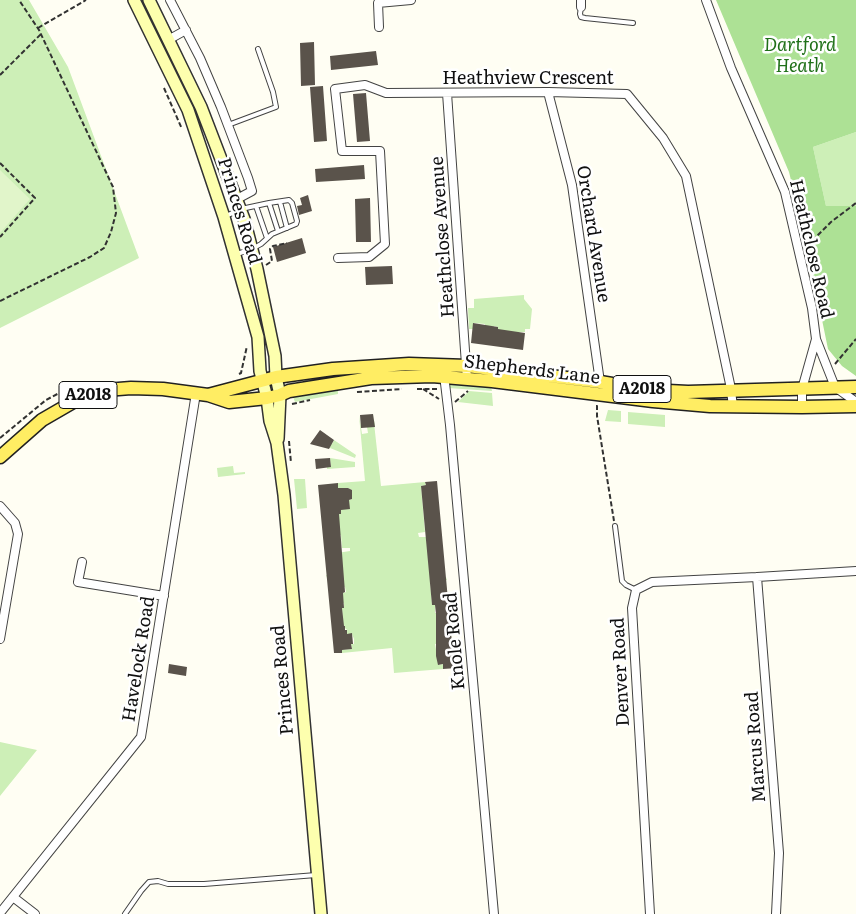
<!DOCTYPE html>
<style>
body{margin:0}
canvas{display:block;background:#fffef3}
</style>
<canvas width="856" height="914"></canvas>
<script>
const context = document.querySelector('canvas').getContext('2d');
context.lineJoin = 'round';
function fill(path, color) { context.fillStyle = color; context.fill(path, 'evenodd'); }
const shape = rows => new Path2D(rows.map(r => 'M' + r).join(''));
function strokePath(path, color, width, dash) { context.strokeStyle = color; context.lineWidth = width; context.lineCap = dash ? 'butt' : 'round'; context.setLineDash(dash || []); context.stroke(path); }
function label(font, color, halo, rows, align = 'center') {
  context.font = font + ' Literata,serif'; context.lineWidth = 5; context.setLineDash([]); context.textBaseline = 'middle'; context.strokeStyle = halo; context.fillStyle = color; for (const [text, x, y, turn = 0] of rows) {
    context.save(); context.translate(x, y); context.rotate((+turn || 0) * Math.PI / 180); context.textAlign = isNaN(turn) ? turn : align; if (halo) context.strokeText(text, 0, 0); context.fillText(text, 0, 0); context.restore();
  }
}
const green = shape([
 [0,0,29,0,68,67,139,258,0,328],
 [856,132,856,206,826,206,813,147],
 [524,295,524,299,532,309,530,329,525,329,525,332,519,332,519,335,497,336,498,327,494,326,494,329,485,328,485,324,474,323,473,329,469,329,468,308,474,308,474,299],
 [449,383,491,387,492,391,448,388],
 [338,388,338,394,295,402,293,397],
 [469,391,492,393,493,406,458,402],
 [608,410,621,411,621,422,605,421],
 [628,412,665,415,665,427,628,424],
 [373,414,381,486,425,482,426,485,421,486,425,532,418,533,419,537,426,537,440,578,446,577,447,580,430,582,432,605,441,604,441,606,435,606,435,613,438,613,438,615,450,614,450,618,442,618,436,633,436,638,441,640,452,639,452,643,435,644,439,665,443,664,443,669,394,673,392,648,342,653,342,650,352,649,351,644,354,644,354,639,352,634,347,634,347,630,343,626,342,608,344,608,344,603,329,604,343,600,343,593,346,592,345,587,340,587,339,577,327,578,326,575,343,574,337,553,350,551,350,548,342,548,341,535,335,536,339,514,341,514,341,510,349,500,352,499,352,490,348,488,344,488,338,492,338,483,365,481,359,415,362,434,368,433,367,427,375,426],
 [334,440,356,455,355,458,330,448,324,447,329,443,332,444],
 [330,458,355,462,355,467,327,469,327,467,331,467],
 [233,466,234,473,245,472,245,474,218,477,217,468],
 [294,479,305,479,307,508,297,509],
 [0,742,37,750,0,796]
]);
const forest = shape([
 [716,0,856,0,856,132,813,147,826,206,856,206,856,376,842,366,828,349,805,237,789,172]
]);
const pitch = shape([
 [0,170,30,199,0,233]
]);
const building = shape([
 [314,42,315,85,301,86,300,43],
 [376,51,378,65,331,70,330,56],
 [323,86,327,141,314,142,310,87],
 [366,93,370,141,357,142,353,94],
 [364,165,365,179,316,182,315,169],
 [308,195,312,211,299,215,297,206,302,205,300,198],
 [370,198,371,242,356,242,355,199],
 [302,238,306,253,277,262,273,247],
 [392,266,393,284,366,285,365,267],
 [473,323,498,327,498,329,525,333,523,350,471,343],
 [373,414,375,427,361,428,360,415],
 [320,430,334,440,329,449,310,444],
 [330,458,331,467,316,469,315,459],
 [437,481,452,643,457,668,443,669,443,664,438,665,436,656,436,614,435,605,432,605,421,486,426,485,425,482],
 [338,483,338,488,348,488,352,490,352,499,349,500,350,509,341,510,341,514,339,514,345,592,343,593,344,608,342,608,344,626,345,626,345,630,347,630,347,634,352,633,353,644,351,644,352,649,342,650,342,653,334,653,318,485],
 [169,664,187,667,186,676,168,673]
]);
const path = shape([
 [38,28,86,0],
 [0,75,41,34],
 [164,88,182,129],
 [0,163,35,198,0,237],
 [806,244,810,243,831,222,856,203],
 [266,265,272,261,270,249,273,246,287,243],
 [0,301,90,257,104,248,111,232,116,213,113,187,39,30,19,0],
 [835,364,856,339],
 [239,374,241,373,247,346],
 [417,389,437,389],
 [423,389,439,399],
 [357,392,402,389],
 [455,402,468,391],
 [292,404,310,400],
 [596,406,597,406,597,416,614,521],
 [0,438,46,400,63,391,92,382],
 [289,441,291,463]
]);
const lane = shape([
 [581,7,580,14,581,17,585,18,633,23],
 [228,125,276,107,273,92,258,49],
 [280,202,287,228],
 [269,203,278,231],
 [256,206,267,238],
 [226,216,241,209,269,203,289,200,292,203,297,221,296,224,272,234,261,244,252,249,237,254],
 [615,526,622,581,626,585,636,590],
 [125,914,141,891,149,882,158,881,168,884,204,884,316,875]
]);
const street = shape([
 [170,0,200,58,221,107,248,178,252,191,237,199],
 [706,0,731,68,785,192,812,308,816,339,835,387,856,402],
 [581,7,581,0],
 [379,27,378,3,411,0],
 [168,40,186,30],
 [548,92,572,185,600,382],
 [447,93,467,379],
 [338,258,369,257,385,244,380,151,342,151,335,89,365,85,386,93,548,92,627,94,663,138,686,176,730,384,733,406],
 [444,375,450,425,494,914],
 [802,407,802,389,816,339],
 [0,506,15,523,18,534,0,639],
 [82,562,78,582,164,596],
 [757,577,779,853,776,914],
 [13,897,35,914],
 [0,913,141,737,196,393],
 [650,914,632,608,636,590,652,582,757,577,856,571]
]);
const secondary = shape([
 [134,0,188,110,224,217,258,337,260,371,267,398,270,421,277,443,284,495,321,914],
 [149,0,201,107,244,219,257,269,275,356,276,377,280,395,278,439]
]);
const primary = shape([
 [208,395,276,377,333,369,409,364,467,366,600,382,648,390,688,392,856,387],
 [0,457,42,420,80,398,106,390,131,388,163,389,208,395,229,402,267,398,280,395,289,391,371,378,432,376,492,381,653,401,710,406,802,407,856,406]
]);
const shields = [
 [642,389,58],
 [88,395,58]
];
const shieldNames = [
 ["A2018",642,389],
 ["A2018",88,395]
];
const parkNames = [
 ["Dartford",800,46],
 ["Heath",800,67]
];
const streetNames = [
 ["Heathview Crescent",528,79],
 ["Princes Road",239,211,73],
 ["Orchard Avenue",593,234,81],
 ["Heathclose Avenue",443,237,-94],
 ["Heathclose Road",811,249,77],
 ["Shepherds Lane",532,370,7],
 ["Knole Road",455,641,-95],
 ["Havelock Road",139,659,-81],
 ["Denver Road",621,672,-93],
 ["Princes Road",283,680,-95],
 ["Marcus Road",756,747,-94]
];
fill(green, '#cdefb7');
fill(forest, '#ade195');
fill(pitch, '#e1f5ca');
fill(building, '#5a534b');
strokePath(lane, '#434343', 6);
strokePath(street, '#434343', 10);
strokePath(secondary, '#323232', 14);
strokePath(primary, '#212121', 15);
strokePath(path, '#323232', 2, [5, 2.5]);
strokePath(lane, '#fff', 4);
strokePath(street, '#fff', 8);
strokePath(secondary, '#fdffae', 11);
strokePath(primary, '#ffed63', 12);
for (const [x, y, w] of shields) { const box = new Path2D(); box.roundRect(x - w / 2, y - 13.5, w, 27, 4); context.fillStyle = '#fff'; context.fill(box); strokePath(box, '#101010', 1); }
label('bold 16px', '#101010', null, shieldNames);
label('italic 18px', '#1f7018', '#fff', parkNames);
label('18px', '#101010', '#fff', streetNames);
</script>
